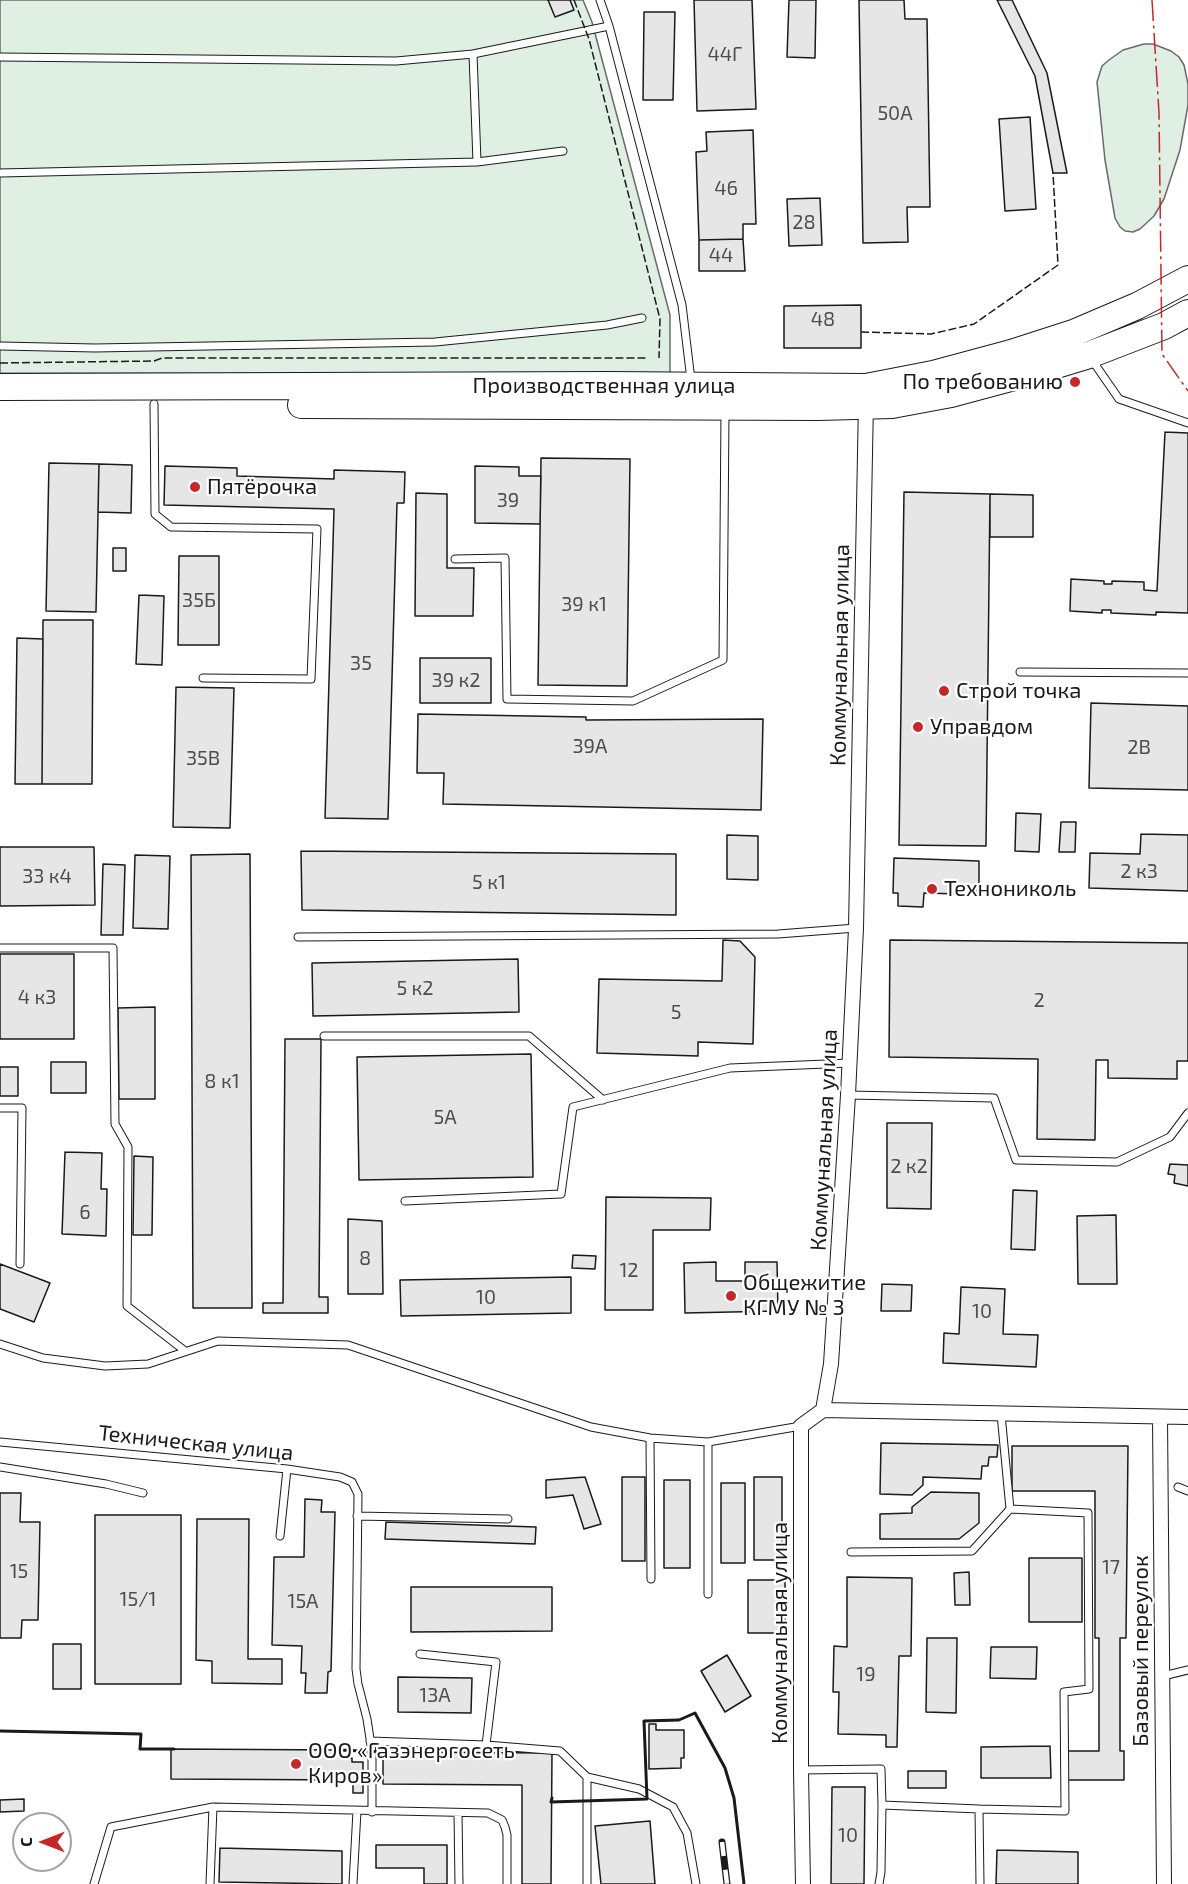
<!DOCTYPE html>
<meta charset="utf-8">
<style>
body{margin:0}
#map{position:relative;width:1188px;height:1884px;overflow:hidden;background:#fff;font-family:"Exo 2",sans-serif}
canvas{display:block}
.north{position:absolute;left:12px;top:1812px;width:60px;height:60px;box-sizing:border-box;background:#fff;border:2px solid #a3a3a3;border-radius:50%;rotate:270deg;font-size:16px;font-weight:700;line-height:24px;text-align:center;color:#1a1a1a}
.north::after{content:'';display:block;margin:auto;width:21px;height:27px;background:#c62828;clip-path:polygon(50% 0,100% 100%,50% 72%,0 100%)}
</style>
<div id="map">
<canvas width="1188" height="1884"></canvas>
<div class="north">С</div>
</div>
<script>
const context = document.querySelector('canvas').getContext('2d');
context.lineJoin = 'round';
function fill(path, color) { context.fillStyle = color; context.fill(path, 'evenodd'); }
const shape = rows => new Path2D(rows.map(r => 'M' + r).join(''));
function strokePath(path, color, width, dash) { context.strokeStyle = color; context.lineWidth = width; context.lineCap = dash ? 'butt' : 'round'; context.setLineDash(dash || []); context.stroke(path); }
function label(font, color, halo, rows, align = 'center') {
  context.font = font + ' "Exo 2",sans-serif'; context.lineWidth = 4.5; context.setLineDash([]); context.textBaseline = 'middle'; context.strokeStyle = halo; context.fillStyle = color; for (const [text, x, y, turn = 0] of rows) {
    context.save(); context.translate(x, y); context.rotate((+turn || 0) * Math.PI / 180); context.textAlign = isNaN(turn) ? turn : align; if (halo) context.strokeText(text, 0, 0); context.fillText(text, 0, 0); context.restore();
  }
}
const green = shape([
 [0,0,583,0,592,22,670,315,670,374,0,373,0,0],
 [1144,44,1153,44,1171,51,1179,57,1184,65,1188,84,1188,105,1180,150,1164,199,1154,216,1140,229,1133,232,1125,231,1120,227,1115,218,1105,160,1097,82,1102,66,1109,60,1123,50,1144,44]
]);
const building = shape([
 [548,0,570,0,574,10,555,17,548,0],
 [694,0,752,0,756,109,697,111,694,0],
 [789,0,816,0,815,58,787,57,789,0],
 [859,0,904,0,905,19,927,19,930,207,907,207,908,242,863,243,859,0],
 [997,0,1012,0,1047,73,1067,173,1053,173,1035,76,997,0],
 [644,12,675,12,673,100,643,100,644,12],
 [1030,117,1036,209,1005,211,999,119,1030,117],
 [753,130,756,224,743,224,743,239,699,240,696,152,707,151,706,132,753,130],
 [820,198,822,245,789,246,787,199,820,198],
 [743,239,745,271,699,271,699,240,743,239],
 [861,305,861,348,784,348,784,306,861,305],
 [1165,432,1188,433,1188,613,1156,612,1156,615,1111,613,1111,610,1102,610,1102,613,1070,611,1071,579,1104,581,1104,584,1112,584,1112,581,1144,582,1144,590,1157,591,1165,432],
 [541,458,630,459,627,686,538,685,541,458],
 [49,463,99,464,96,612,46,611,49,463],
 [99,464,132,465,131,513,98,512,99,464],
 [165,466,237,468,237,476,334,479,334,470,405,472,404,503,397,503,388,819,325,818,334,509,164,505,165,466],
 [475,466,519,467,519,476,541,476,540,524,475,523,475,466],
 [904,492,990,494,986,846,899,845,904,492],
 [416,493,447,494,447,568,474,568,473,616,415,616,416,493],
 [990,494,1033,495,1033,537,990,537,990,494],
 [113,548,126,548,126,571,113,571,113,548],
 [179,556,219,556,219,645,178,645,179,556],
 [139,595,164,596,162,665,136,664,139,595],
 [43,620,93,620,92,784,42,784,43,620],
 [17,638,43,639,42,784,15,784,17,638],
 [420,658,491,658,491,703,420,703,420,658],
 [176,687,234,688,230,828,173,827,176,687],
 [1091,703,1188,706,1188,790,1089,788,1091,703],
 [418,714,586,717,586,720,763,719,761,810,443,804,444,773,417,773,418,714],
 [1016,813,1041,814,1039,852,1015,851,1016,813],
 [1061,822,1076,822,1075,852,1059,852,1061,822],
 [1141,834,1188,835,1188,891,1089,888,1090,853,1140,854,1141,834],
 [727,835,758,836,758,880,727,879,727,835],
 [0,847,94,847,95,905,0,906,0,847],
 [301,851,676,854,676,915,302,910,301,851],
 [250,854,252,1308,193,1308,191,855,250,854],
 [135,855,170,856,168,929,133,928,135,855],
 [894,858,979,861,979,890,958,889,958,894,924,893,923,907,898,906,898,893,893,893,894,858],
 [103,864,125,865,123,935,101,935,103,864],
 [723,940,740,941,755,957,753,1044,698,1042,698,1056,597,1053,599,979,722,981,723,940],
 [890,940,1188,943,1188,1061,1177,1061,1177,1079,1108,1078,1108,1060,1096,1060,1095,1140,1037,1139,1038,1059,889,1057,890,940],
 [0,954,74,954,74,1039,0,1039,0,954],
 [518,959,519,1012,313,1016,312,963,518,959],
 [155,1007,155,1099,119,1099,118,1008,155,1007],
 [285,1039,321,1039,319,1297,328,1297,328,1313,263,1313,263,1303,283,1303,285,1039],
 [531,1054,533,1177,359,1180,357,1057,531,1054],
 [51,1062,86,1062,86,1093,51,1093,51,1062],
 [0,1067,18,1067,18,1096,0,1096,0,1067],
 [887,1123,932,1123,931,1209,887,1208,887,1123],
 [65,1152,102,1153,101,1189,107,1189,106,1236,62,1234,65,1152],
 [134,1156,153,1157,152,1235,133,1235,134,1156],
 [1170,1164,1188,1165,1188,1186,1174,1183,1175,1175,1168,1174,1170,1164],
 [1013,1190,1037,1191,1035,1250,1011,1249,1013,1190],
 [606,1197,711,1198,710,1230,653,1230,653,1310,605,1310,606,1197],
 [1116,1215,1117,1284,1078,1284,1077,1216,1116,1215],
 [348,1219,382,1221,383,1294,348,1294,348,1219],
 [573,1255,596,1256,595,1269,572,1268,573,1255],
 [716,1262,716,1281,745,1281,745,1262,777,1262,778,1311,685,1313,684,1263,716,1262],
 [0,1264,50,1283,34,1322,0,1309,0,1264],
 [571,1277,571,1313,401,1316,400,1280,571,1277],
 [882,1284,912,1285,911,1311,881,1311,882,1284],
 [961,1287,1005,1289,1003,1334,1038,1335,1036,1367,943,1363,944,1333,959,1334,961,1287],
 [881,1443,998,1445,997,1457,989,1457,988,1466,982,1466,981,1479,923,1477,923,1485,912,1495,880,1494,881,1443],
 [1012,1446,1128,1446,1126,1638,1120,1638,1120,1751,1124,1751,1124,1780,1068,1780,1068,1751,1099,1751,1099,1638,1095,1638,1095,1491,1012,1491,1012,1446],
 [585,1477,601,1524,584,1529,573,1495,546,1498,546,1480,585,1477],
 [622,1477,645,1477,645,1561,622,1561,622,1477],
 [754,1477,782,1477,782,1560,754,1560,754,1477],
 [664,1480,690,1480,690,1568,664,1568,664,1480],
 [721,1483,745,1483,745,1563,721,1563,721,1483],
 [931,1492,979,1493,979,1523,959,1539,880,1539,880,1514,912,1513,912,1507,931,1492],
 [0,1493,21,1493,20,1522,40,1522,38,1620,22,1620,21,1638,0,1638,0,1493],
 [305,1499,322,1500,321,1512,335,1512,331,1671,328,1672,327,1693,305,1693,306,1673,301,1673,302,1646,272,1645,274,1557,304,1557,305,1499],
 [95,1515,181,1515,181,1684,95,1684,95,1515],
 [197,1519,249,1519,248,1659,282,1659,282,1684,212,1683,212,1661,196,1660,197,1519],
 [386,1522,536,1527,535,1544,385,1539,386,1522],
 [1029,1558,1082,1558,1082,1622,1029,1622,1029,1558],
 [969,1572,970,1605,955,1605,954,1573,969,1572],
 [847,1577,912,1578,911,1656,899,1656,897,1747,886,1747,886,1735,838,1734,839,1692,833,1692,834,1646,847,1647,847,1577],
 [748,1580,785,1580,785,1633,748,1633,748,1580],
 [411,1587,552,1587,552,1631,411,1632,411,1587],
 [927,1638,957,1638,956,1713,926,1712,927,1638],
 [53,1644,81,1644,81,1689,53,1689,53,1644],
 [991,1647,1037,1647,1036,1679,990,1678,991,1647],
 [727,1655,751,1696,725,1712,701,1671,727,1655],
 [398,1677,472,1678,471,1713,398,1712,398,1677],
 [649,1724,656,1724,656,1730,684,1730,684,1758,681,1758,681,1768,649,1769,649,1724],
 [1050,1746,1051,1778,981,1778,981,1747,1050,1746],
 [171,1749,341,1750,341,1758,352,1758,352,1762,363,1762,363,1793,353,1793,353,1780,171,1779,171,1749],
 [383,1752,552,1753,551,1884,522,1884,522,1785,383,1784,383,1752],
 [908,1771,946,1771,946,1788,908,1788,908,1771],
 [832,1787,865,1787,864,1884,831,1884,832,1787],
 [24,1799,24,1811,0,1812,0,1800,24,1799],
 [650,1821,655,1884,601,1884,595,1826,650,1821],
 [376,1845,447,1845,447,1884,424,1884,424,1868,376,1868,376,1845],
 [220,1848,342,1851,342,1884,219,1882,220,1848],
 [997,1850,1078,1852,1078,1884,996,1884,997,1850]
]);
const lane = shape([
 [600,0,609,26,682,305,691,380],
 [0,57,396,61,473,54],
 [477,162,473,54,609,26],
 [0,173,477,162,563,151],
 [0,346,95,348,435,342,607,325,642,318],
 [1092,360,1119,399,1188,423],
 [154,404,155,514,171,527,317,529,311,679,203,678],
 [455,559,505,558,507,699,633,701,723,660,725,412],
 [1020,672,1188,673],
 [298,937,778,934,856,928],
 [0,948,113,948,115,1124,128,1147,127,1306,185,1351],
 [324,1036,529,1036,603,1100],
 [848,1095,994,1098,1016,1160,1117,1162,1170,1137,1188,1113],
 [0,1108,22,1108,20,1264],
 [405,1201,561,1194,573,1107,730,1068,850,1063],
 [0,1344,43,1358,105,1366,148,1364,218,1341,348,1345,591,1427,650,1438,708,1442,801,1426],
 [650,1438,651,1579],
 [0,1442,287,1469,340,1477,352,1482,358,1494,356,1669,358,1684,367,1719,372,1752,372,1812],
 [708,1442,708,1594],
 [0,1467,106,1484,143,1493],
 [1178,1487,1188,1491],
 [357,1516,508,1519],
 [280,1536,287,1469],
 [851,1552,972,1551,1010,1509],
 [1163,1676,1188,1670],
 [370,1741,486,1745,496,1662,420,1654],
 [486,1745,560,1751,587,1777,587,1884],
 [801,1770,881,1769,882,1805,979,1809,980,1884],
 [587,1777,639,1789,673,1807,687,1833,696,1884],
 [979,1809,1065,1811,1064,1692,1089,1689,1088,1513,1010,1509,1001,1414],
 [458,1813,459,1884],
 [94,1884,111,1827,213,1807],
 [210,1884,213,1807,488,1813,502,1820,505,1827,507,1835,507,1884],
 [353,1884,357,1811],
 [879,1884,881,1872,882,1805]
]);
const street = shape([
 [823,1410,1188,1417],
 [1160,1417,1164,1884],
 [803,1884,801,1770,801,1426,823,1410,831,1364,848,1095,856,928,866,401]
]);
const highway = shape([
 [0,387,609,385,866,387,933,374,1011,353,1076,332,1137,306,1188,279],
 [301,405,818,407,892,405,951,394,1033,372,1089,355,1164,326,1188,313]
]);
const rail = shape([
 [722,1842,727,1884]
]);
const fence = shape([
 [574,0,589,39,660,319,659,358],
 [861,332,931,334,974,324,1058,265,1053,173],
 [0,363,154,361,162,358,646,358]
]);
const wall = shape([
 [0,1731,141,1734,140,1749,174,1749],
 [339,1750,387,1752],
 [552,1798,551,1802,647,1799,644,1721,679,1720,695,1713,725,1768,734,1798,744,1884]
]);
const power = shape([
 [1152,0,1159,113,1162,354,1188,391]
]);
const markers = [
 [1075,382,6,"#c62828"],
 [195,487,6,"#c62828"],
 [944,691,6,"#c62828"],
 [918,727,6,"#c62828"],
 [932,889,6,"#c62828"],
 [731,1296,6,"#c62828"],
 [296,1764,6,"#c62828"]
];
const numberNames = [
 ["44Г",725,54],
 ["50А",895,113],
 ["46",726,188],
 ["28",804,222],
 ["44",721,255],
 ["48",823,319],
 ["39",508,500],
 ["35Б",199,600],
 ["39 к1",584,604],
 ["35",361,663],
 ["39 к2",456,680],
 ["39А",590,746],
 ["2В",1139,747],
 ["35В",203,758],
 ["2 к3",1139,871],
 ["33 к4",47,876],
 ["5 к1",489,882],
 ["5 к2",415,988],
 ["4 к3",37,997],
 ["2",1039,1000],
 ["5",676,1012],
 ["8 к1",222,1081],
 ["5А",445,1117],
 ["2 к2",909,1166],
 ["6",85,1212],
 ["8",365,1258],
 ["12",629,1270],
 ["10",486,1297],
 ["10",982,1311],
 ["17",1111,1567],
 ["15",19,1571],
 ["15/1",138,1599],
 ["15А",303,1601],
 ["19",866,1674],
 ["13А",435,1695],
 ["10",848,1835]
];
const poiNames = [
 ["По требованию",1063,382,"right"],
 ["Пятёрочка",207,487],
 ["Строй точка",956,691],
 ["Управдом",930,727],
 ["Технониколь",944,889],
 ["Общежитие",743,1283],
 ["КГМУ № 3",743,1308],
 ["ООО «Газэнергосеть",308,1751],
 ["Киров»",308,1776]
];
const streetNames = [
 ["Производственная улица",604,386],
 ["Коммунальная улица",840,655,-89],
 ["Коммунальная улица",824,1140,-87],
 ["Техническая улица",196,1443,6],
 ["Коммунальная улица",780,1633,-90],
 ["Базовый переулок",1141,1651,-90]
];
fill(green, '#e0efe3');
strokePath(green, '#6a6a6a', 1.5);
fill(building, '#e6e6e6');
strokePath(building, '#1a1a1a', 1.5);
strokePath(lane, '#1a1a1a', 9);
strokePath(street, '#1a1a1a', 16);
strokePath(highway, '#1a1a1a', 28);
strokePath(lane, '#fff', 7);
strokePath(street, '#fff', 14);
strokePath(highway, '#fff', 26);
strokePath(rail, '#1a1a1a', 7);
strokePath(rail, '#fff', 4.5, [14]);
strokePath(fence, '#1a1a1a', 1.5, [8, 3]);
strokePath(wall, '#1a1a1a', 3);
strokePath(power, '#c62828', 1.5, [21, 4.5, 3, 4.5]);
for (const [x, y, r, color] of markers) { const dot = new Path2D(); dot.arc(x, y, r, 0, 2 * Math.PI); context.fillStyle = color; context.fill(dot); strokePath(dot, '#fff', 2); }
label('20px', '#4d4d4d', null, numberNames);
label('22px', '#1a1a1a', '#fff', poiNames, 'left');
label('22px', '#1a1a1a', '#fff', streetNames);
</script>
